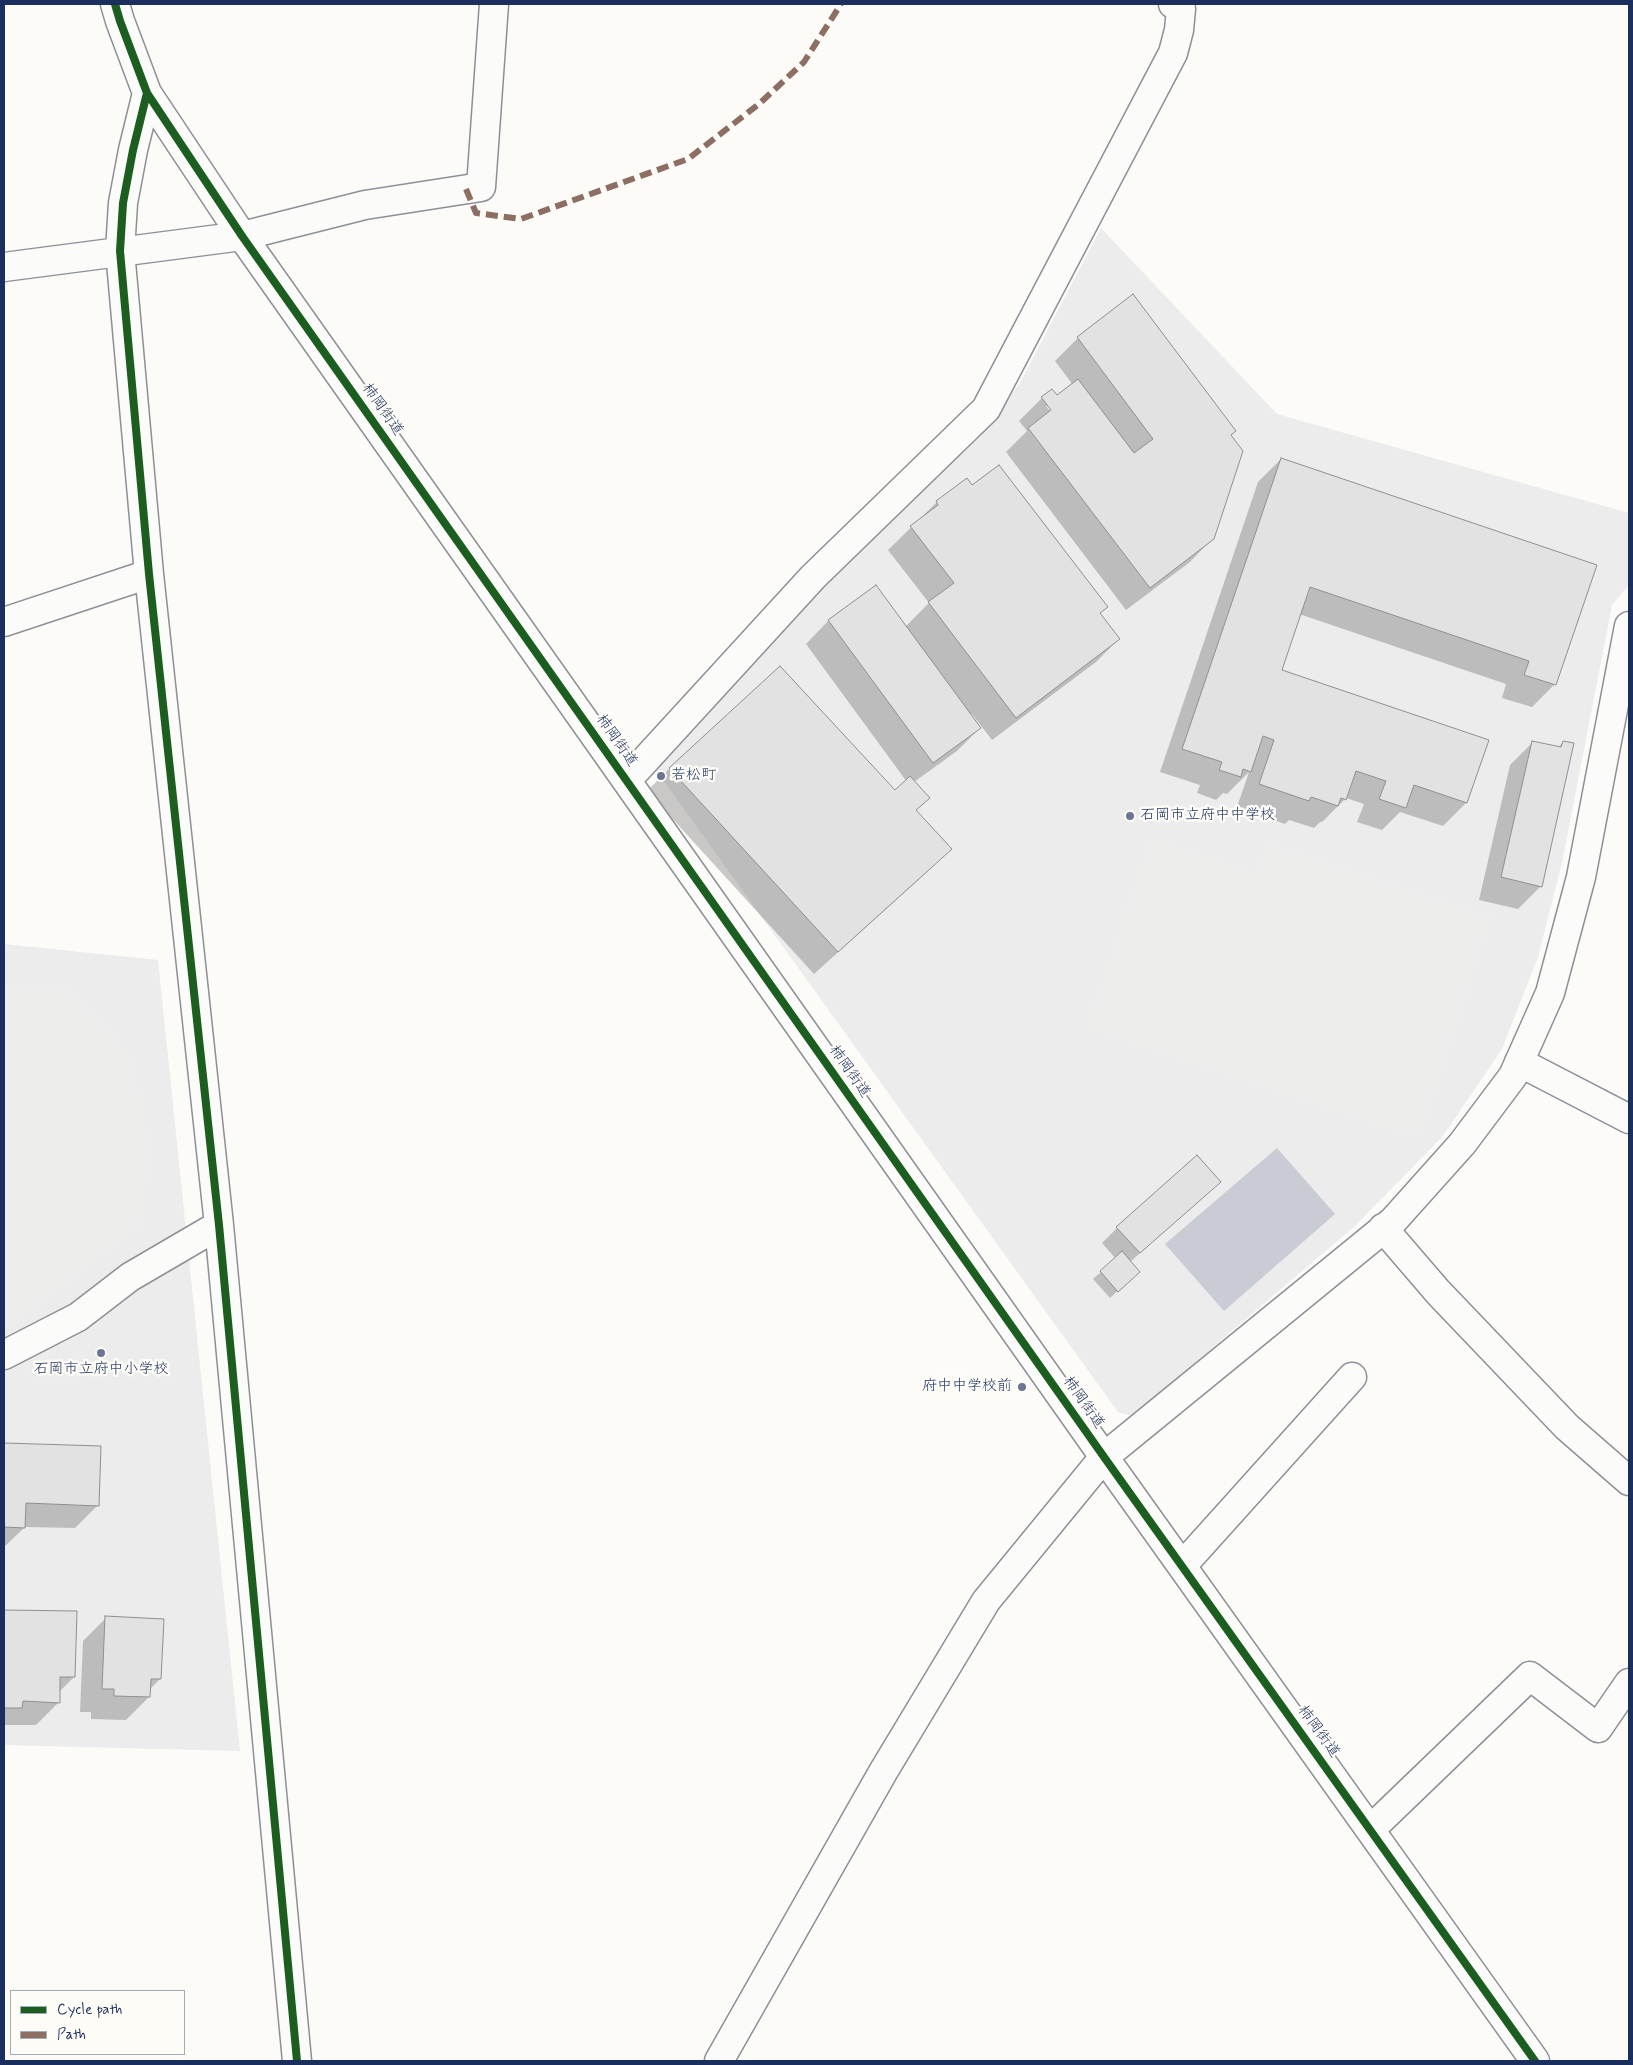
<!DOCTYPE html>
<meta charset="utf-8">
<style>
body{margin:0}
#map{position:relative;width:1633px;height:2065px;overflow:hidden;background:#fcfbf8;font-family:Mynerve,sans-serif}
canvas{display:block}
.frame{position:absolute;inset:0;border:5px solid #1b2f5e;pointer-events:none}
.legend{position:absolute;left:10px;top:1990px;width:175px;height:65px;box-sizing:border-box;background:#fdfcf7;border:1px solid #a3aaba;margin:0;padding:6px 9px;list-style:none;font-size:15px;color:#1b2f5e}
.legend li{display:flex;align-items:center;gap:10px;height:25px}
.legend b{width:25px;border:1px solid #a3aaba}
</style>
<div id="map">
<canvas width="1633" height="2065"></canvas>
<div class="frame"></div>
<ul class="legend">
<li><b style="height:6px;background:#1b5e20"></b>Cycle path</li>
<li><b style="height:6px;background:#8d6e63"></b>Path</li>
</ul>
</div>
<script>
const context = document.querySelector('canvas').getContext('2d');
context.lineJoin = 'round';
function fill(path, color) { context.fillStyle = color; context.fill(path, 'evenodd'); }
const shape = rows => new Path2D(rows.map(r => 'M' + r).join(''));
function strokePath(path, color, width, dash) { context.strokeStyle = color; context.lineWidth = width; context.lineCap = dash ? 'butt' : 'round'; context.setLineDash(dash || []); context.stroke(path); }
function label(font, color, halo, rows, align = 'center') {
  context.font = font + ' Mynerve,"Klee One",sans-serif'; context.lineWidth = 5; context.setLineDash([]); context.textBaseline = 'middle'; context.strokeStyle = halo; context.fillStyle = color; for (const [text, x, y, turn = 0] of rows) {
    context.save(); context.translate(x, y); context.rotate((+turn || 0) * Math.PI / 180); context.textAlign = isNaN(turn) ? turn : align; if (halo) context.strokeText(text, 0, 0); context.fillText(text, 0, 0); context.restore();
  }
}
const built = shape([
 [1101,228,1277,414,1629,513,1629,585,1612,605,1562,863,1538,957,1502,1049,1443,1136,1355,1226,1132,1416,1118,1412,655,769,780,630,881,531,981,436,1021,381],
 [4,944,158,960,240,1751,4,1745]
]);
const green = shape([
 [1151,839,1257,874,1267,844,1490,918,1418,1137,1088,1027],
 [4,985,71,992,131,1057,150,1153,137,1226,4,1329]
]);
const water = shape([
 [1277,1148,1335,1214,1224,1311,1165,1244]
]);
const shadow = shape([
 [1133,296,1229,436,1213,538,1190,562,1126,610,1006,452,1027,431,1019,421,1042,398,1056,397,1073,385,1055,361,1078,338],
 [1046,406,1050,406,1054,416],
 [1281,459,1596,566,1555,684,1532,707,1502,698,1506,684,1299,614,1280,671,1487,741,1466,803,1443,826,1400,812,1382,830,1357,822,1364,804,1346,798,1322,822,1320,822,1314,828,1289,820,1285,824,1237,807,1249,772,1227,794,1223,793,1216,800,1197,793,1200,785,1160,772,1258,482],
 [937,502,1106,607,1099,614,1119,639,1096,662,992,740,972,714,971,715,980,728,957,751,914,782,915,811,927,872,814,974,647,791,670,768,895,792,907,782,806,644,828,621,876,587,905,627,929,603,888,550],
 [1533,742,1558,748,1563,742,1541,886,1518,909,1479,900,1510,765],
 [1203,1197,1130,1262,1131,1279,1110,1298,1093,1279,1116,1259,1102,1243,1117,1228],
 [4,1444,100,1447,98,1505,75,1528,25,1527,4,1547],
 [4,1611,75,1612,74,1677,59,1692,59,1702,36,1725,4,1725],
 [106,1618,160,1679,150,1689,149,1697,126,1720,91,1719,91,1712,80,1712,83,1641]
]);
const building = shape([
 [1133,294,1236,431,1231,435,1243,451,1214,539,1150,588,1028,428,1051,410,1041,397,1052,389,1057,395,1078,379,1134,453,1153,439,1077,337,1133,294],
 [1281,458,1597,565,1556,685,1524,675,1529,661,1310,587,1282,670,1489,740,1467,803,1414,785,1406,808,1379,799,1386,781,1356,771,1346,800,1341,798,1338,806,1311,797,1309,801,1259,784,1274,740,1263,736,1251,772,1243,769,1241,777,1219,770,1222,762,1182,749,1281,458],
 [999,465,1108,607,1100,613,1120,639,1016,718,928,602,954,583,910,526,938,505,936,501,967,478,972,485,999,465],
 [876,585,981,728,933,763,828,620,876,585],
 [780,666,895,790,910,776,930,798,916,810,952,849,838,952,669,768,780,666],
 [1532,741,1561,747,1563,741,1574,743,1542,887,1501,877,1532,741],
 [1197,1155,1221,1182,1140,1253,1116,1227,1197,1155],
 [1122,1251,1140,1272,1118,1292,1100,1271,1122,1251],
 [4,1443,101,1446,99,1506,26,1503,25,1528,4,1527,4,1443],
 [4,1610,77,1611,75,1677,60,1677,60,1703,23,1701,22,1708,4,1708,4,1610],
 [105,1616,164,1619,161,1679,151,1679,150,1697,114,1696,114,1689,102,1689,105,1616]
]);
const minor = shape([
 [115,4,120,21,147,93,242,236,1104,1457,1535,2061],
 [147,93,133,150,123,203,120,251,149,574,219,1225,297,2061],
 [4,267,242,236,365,205,481,187,494,4],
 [4,622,149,574],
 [627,780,813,577,986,409,1173,53,1179,30,1181,9,1173,4],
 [1519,1062,1629,1119],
 [1383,1228,1438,1292,1567,1427,1629,1481],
 [4,1355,78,1317,130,1277,219,1225],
 [1182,1566,1352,1377],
 [1371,1829,1530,1676,1598,1728,1629,1683],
 [719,2061,883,1772,986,1601,1104,1457,1393,1221,1462,1144,1513,1076,1550,993,1581,877,1629,626]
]);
const quiet = shape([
 [466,189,476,213,521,219,688,159,759,104,804,62,841,4]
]);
const cycleway = shape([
 [115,4,120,21,147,93,242,236,1104,1457,1535,2061],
 [147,93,133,150,123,203,120,251,149,574,219,1225,297,2061]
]);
const markers = [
 [661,776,5,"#6a7694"],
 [1130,816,5,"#6a7694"],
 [101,1353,5,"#6a7694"],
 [1022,1387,5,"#6a7694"]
];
const streetNames = [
 ["柿岡街道",382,410,55],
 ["柿岡街道",616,741,55],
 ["柿岡街道",849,1072,55],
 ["柿岡街道",1083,1403,55],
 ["柿岡街道",1318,1732,54]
];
const poiNames = [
 ["若松町",671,776],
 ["石岡市立府中中学校",1140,816],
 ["石岡市立府中小学校",101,1370,"center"],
 ["府中中学校前",1012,1387,"right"]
];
fill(built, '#ebeceb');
fill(green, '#ededec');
fill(water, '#c9ccd4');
fill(shadow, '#0003');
fill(building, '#e2e2e2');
strokePath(building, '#8c9097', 1);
strokePath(minor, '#8c9097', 31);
strokePath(minor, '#fbfbf9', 28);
strokePath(quiet, '#8d6e63', 6, [12, 6]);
strokePath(cycleway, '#1b5e20', 8);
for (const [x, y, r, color] of markers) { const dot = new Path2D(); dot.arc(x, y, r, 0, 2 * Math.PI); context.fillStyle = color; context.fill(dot); strokePath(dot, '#fdfcf7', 2); }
label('15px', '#1b2f5e', '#fdfcf7', streetNames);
label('15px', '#1b2f5e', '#fdfcf7', poiNames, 'left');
</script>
